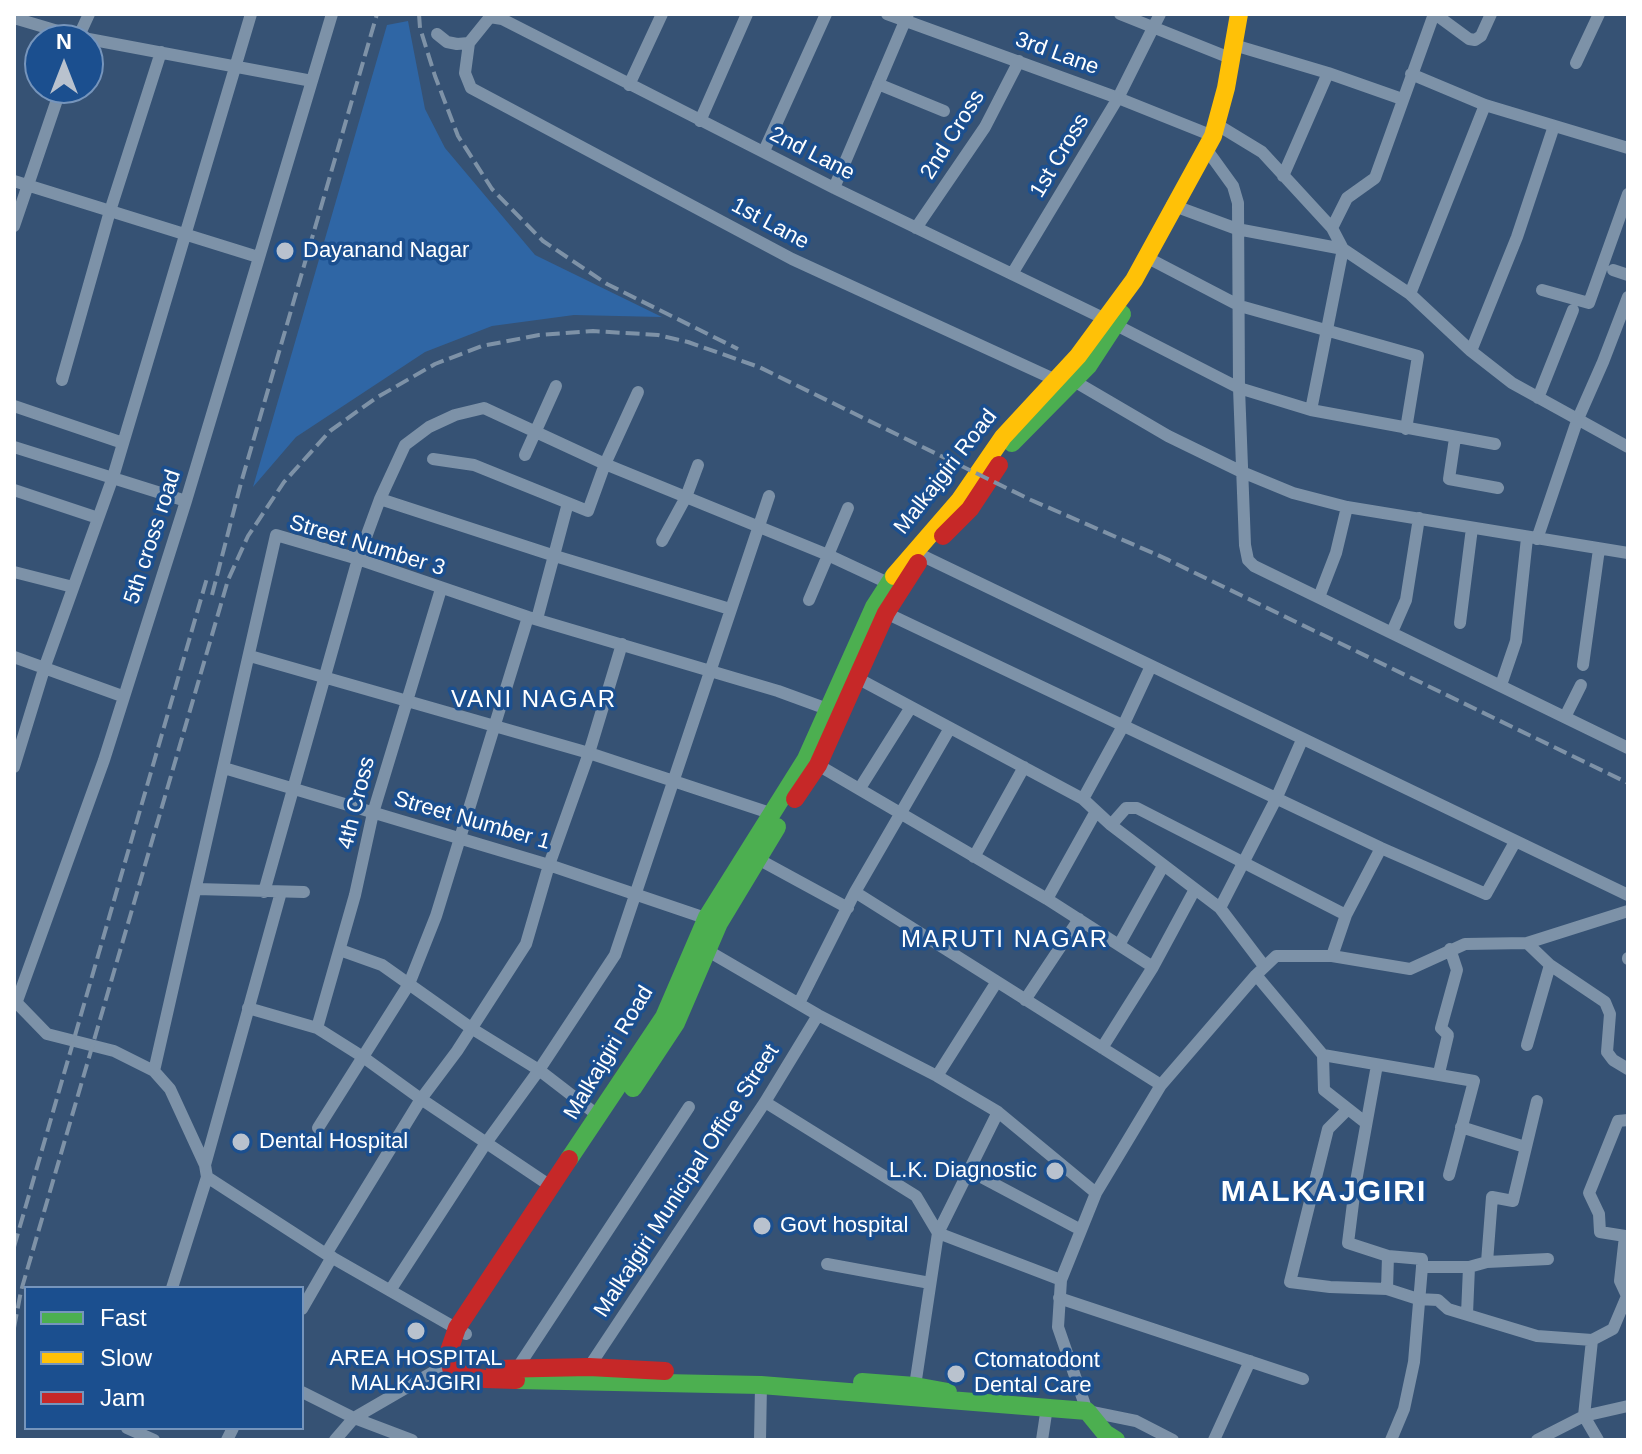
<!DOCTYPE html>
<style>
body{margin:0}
#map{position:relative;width:1642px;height:1454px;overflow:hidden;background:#365274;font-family:Arial,sans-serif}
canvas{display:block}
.frame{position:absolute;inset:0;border:16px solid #fff;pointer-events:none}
.legend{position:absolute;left:24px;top:1286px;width:280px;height:144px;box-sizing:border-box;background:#1b4f8f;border:2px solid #7695bc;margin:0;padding:10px 14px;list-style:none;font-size:24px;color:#fff}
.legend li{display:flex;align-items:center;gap:16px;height:40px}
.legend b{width:40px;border:2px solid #7695bc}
.north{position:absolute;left:24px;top:24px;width:80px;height:80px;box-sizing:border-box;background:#1b4f8f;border:2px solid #7695bc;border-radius:50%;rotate:0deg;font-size:22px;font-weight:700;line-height:32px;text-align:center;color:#fff}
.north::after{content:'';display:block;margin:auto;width:28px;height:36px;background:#b9c2ce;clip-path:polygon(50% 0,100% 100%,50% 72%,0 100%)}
</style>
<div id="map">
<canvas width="1642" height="1454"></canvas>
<div class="frame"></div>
<ul class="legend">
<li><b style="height:10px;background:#4caf50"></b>Fast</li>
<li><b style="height:10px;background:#ffc107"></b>Slow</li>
<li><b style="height:10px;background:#c62828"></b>Jam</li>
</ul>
<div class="north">N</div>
</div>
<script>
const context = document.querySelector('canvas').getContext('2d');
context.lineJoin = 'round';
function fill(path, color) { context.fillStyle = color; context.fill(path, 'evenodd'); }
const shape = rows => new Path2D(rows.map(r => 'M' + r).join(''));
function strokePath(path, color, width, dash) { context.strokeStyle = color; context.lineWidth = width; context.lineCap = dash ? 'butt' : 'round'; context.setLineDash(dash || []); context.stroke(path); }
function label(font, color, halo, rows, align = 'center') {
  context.font = font + ' Arial,sans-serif'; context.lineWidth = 7; context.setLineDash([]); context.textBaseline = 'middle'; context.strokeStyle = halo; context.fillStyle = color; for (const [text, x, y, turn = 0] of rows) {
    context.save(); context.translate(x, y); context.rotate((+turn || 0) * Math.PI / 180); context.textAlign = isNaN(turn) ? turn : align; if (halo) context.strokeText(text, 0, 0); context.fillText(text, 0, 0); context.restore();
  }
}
const green = shape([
 [408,21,425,109,445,148,535,255,662,317,574,315,492,326,425,352,296,437,253,487,387,25]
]);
const street = shape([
 [887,14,1118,98,1213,136],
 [1120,14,1230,58],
 [1435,14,1469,39,1475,40,1481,36,1491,14],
 [14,18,78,37,312,81],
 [437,34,447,42,457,44,469,43],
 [77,40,89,14],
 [1234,45,1328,73,1402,99],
 [1576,63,1599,14],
 [1411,74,1485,105,1628,148],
 [878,84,944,111],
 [629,85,662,14],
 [700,121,747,14],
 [1216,124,1262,152,1332,228,1343,249,1410,294,1471,351,1512,383,1628,447],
 [1207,150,1233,186,1238,203,1239,388,1245,545,1248,560,1254,566,1628,748],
 [764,151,826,14],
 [1283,176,1328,73],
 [14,181,258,257],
 [834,188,908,14],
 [1172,205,1237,229,1343,249,1311,410],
 [14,226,61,88],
 [916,228,985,127,1019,61],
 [1332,228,1347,198,1375,178,1434,14],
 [1146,257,1240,306,1418,356,1406,429],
 [1613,270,1628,275],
 [1012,274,1118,98,1160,14],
 [1542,290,1589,303,1628,194],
 [1410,294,1485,105],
 [1116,325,1239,388,1311,410,1495,444],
 [1471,351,1517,237,1554,126],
 [62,380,110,211,161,52],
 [1058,381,792,259,471,88,465,73,469,43,490,17,502,19,834,188,1105,319],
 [1074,381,1168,436,1242,472,1293,493,1347,507,1628,553],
 [1538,398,1573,310],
 [14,406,123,443],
 [1455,438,1449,479,1498,488],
 [14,447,186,501],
 [525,455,556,386],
 [433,459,474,465,588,511,605,464,638,392],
 [14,490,98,518],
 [380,499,555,556,730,609],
 [1537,539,1577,421,1603,362,1628,297],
 [662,541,686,497,698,465],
 [923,556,1628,895],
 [14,572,73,587],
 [1319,597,1336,553,1347,507],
 [809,600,848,508],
 [886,613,1381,848,1486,894,1515,842],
 [537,619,568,503],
 [1460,623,1472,528],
 [1392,632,1406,600,1419,518],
 [250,656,589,753,773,814],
 [14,657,122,696],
 [1583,665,1599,549],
 [857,678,1083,799,1111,825,1220,908,1264,966],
 [1501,685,1516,641,1527,538],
 [1565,717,1581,685],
 [818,765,1047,899,1153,967],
 [14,767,45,666,113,477,251,14],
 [224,768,549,865,714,921],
 [860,788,911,707],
 [1083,799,1123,726,1151,666],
 [1111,825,1126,808,1137,808,1346,915],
 [974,857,1024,767],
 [758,859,848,908],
 [197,889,304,892],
 [264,892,358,559,380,499,405,445,429,427,455,415,484,408,605,464,828,555,888,583],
 [855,892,1161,1085],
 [1047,899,1095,813],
 [1220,908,1276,799,1302,740],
 [1527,943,1550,965,1605,1002,1610,1014,1607,1052,1613,1060,1628,1069],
 [1119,945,1163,866],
 [703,948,818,1015,937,1076,998,1112,1096,1193],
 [340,950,382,965,471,1028,539,1070,600,1117],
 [1332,956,1346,915,1381,848],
 [1628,959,1628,958],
 [1256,975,1323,1055,1324,1090,1366,1123],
 [14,1000,47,1034,114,1051,154,1071,170,1089,205,1165,207,1177,326,1254,466,1334],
 [1025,1000,1079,919],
 [17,1001,104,760,186,501,332,14],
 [799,1003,855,892,950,728],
 [248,1008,317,1028,363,1057,421,1099,552,1187],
 [317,1028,355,895,373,813,441,589],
 [1527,1045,1550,965],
 [1102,1048,1153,967,1194,891],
 [1323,1055,1474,1081,1449,1175],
 [1377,1065,1355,1187,1348,1243,1388,1256,1422,1259,1422,1267,1469,1267,1487,1262,1548,1259],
 [154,1071,276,535,358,559,528,617,778,691,830,710],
 [1439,1073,1448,1035,1441,1028,1457,970,1450,949],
 [937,1076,996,983],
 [765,1102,916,1196,938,1233,1061,1280],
 [1348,1109,1328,1129,1290,1282,1330,1287,1387,1289,1418,1299,1438,1300,1448,1309,1537,1336,1592,1340],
 [1461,1127,1525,1147],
 [318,1128,409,984,436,916,528,617],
 [205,1165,281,892],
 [968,1170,1081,1230],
 [326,1254,421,1099,457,1051,526,944,549,865,589,753,622,644],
 [1487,1262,1492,1197,1513,1201,1537,1101],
 [827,1264,930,1283],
 [172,1288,207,1177],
 [391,1289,486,1143,539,1070,615,955,769,496],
 [1387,1289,1388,1256],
 [1059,1298,1303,1379],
 [302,1309,332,1257],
 [1467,1314,1469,1267],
 [518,1367,689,1107],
 [589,1367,765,1102,818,1015],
 [915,1386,938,1233,998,1112],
 [302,1392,354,1418,412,1440],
 [127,1428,154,1440],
 [227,1440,233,1428],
 [335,1440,354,1418,454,1360],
 [760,1440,761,1385],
 [1042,1440,1047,1407],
 [1173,1440,1136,1421,1087,1411,1058,1327,1061,1280,1096,1193,1161,1085,1256,975,1276,956,1332,956,1410,969,1465,944,1527,943,1628,911],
 [1214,1440,1250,1361],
 [1391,1440,1404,1409,1414,1362,1422,1267],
 [1537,1440,1584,1416,1628,1406],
 [1598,1440,1584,1416,1592,1340,1613,1329,1627,1296,1620,1281,1625,1236,1600,1232,1599,1214,1589,1193,1618,1121,1628,1120]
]);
const fast = shape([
 [1012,443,1088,366,1122,314],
 [633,1088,676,1023,719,923,777,827],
 [569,1159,664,1017,707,917,806,759,874,607,894,576],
 [516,1380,761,1385,1087,1411,1105,1433,1116,1440],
 [862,1382,915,1386,948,1392]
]);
const slow = shape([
 [894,576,959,501,1003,437,1078,356,1134,280,1213,136,1226,88,1239,14]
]);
const jam = shape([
 [943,536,970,509,999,465],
 [795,799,818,765,886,613,918,563],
 [495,1369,589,1367,665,1371],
 [516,1380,485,1379,452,1372,448,1354,457,1328,569,1159]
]);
const rail = shape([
 [419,14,420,28,435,76,458,136,492,189,543,241,607,284,738,349],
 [1158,555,1628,783],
 [212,595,241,483,377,14],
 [14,1247,207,578],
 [14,1328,21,1291,228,580,248,536,284,482,330,431,376,398,435,364,482,346,539,335,593,331,658,335,688,342,759,367,1031,500,1169,560]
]);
const markers = [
 [285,251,10,"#b9c2ce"],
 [241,1142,10,"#b9c2ce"],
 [1055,1171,10,"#b9c2ce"],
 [762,1226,10,"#b9c2ce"],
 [416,1331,10,"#b9c2ce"],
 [956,1374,10,"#b9c2ce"]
];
const streetNames = [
 ["3rd Lane",1057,54,20],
 ["2nd Cross",953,135,-58],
 ["2nd Lane",812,154,27],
 ["1st Cross",1060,156,-59],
 ["1st Lane",770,224,28],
 ["Malkajgiri Road",946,472,-52],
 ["5th cross road",153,537,-72],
 ["Street Number 3",367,546,17],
 ["4th Cross",357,803,-76],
 ["Street Number 1",472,821,16],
 ["Malkajgiri Road",609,1053,-59],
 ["Malkajgiri Municipal Office Street",687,1181,-57]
];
const poiNames = [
 ["Dayanand Nagar",303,251],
 ["Dental Hospital",259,1142],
 ["L.K. Diagnostic",1037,1171,"right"],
 ["Govt hospital",780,1226],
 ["AREA HOSPITAL",416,1359,"center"],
 ["MALKAJGIRI",416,1384,"center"],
 ["Ctomatodont",974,1361],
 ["Dental Care",974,1386]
];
const neighbourhoodNames = [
 ["VANI NAGAR",534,700],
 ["MARUTI NAGAR",1005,940]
];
const districtNames = [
 ["MALKAJGIRI",1324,1193]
];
fill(green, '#2f66a5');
strokePath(street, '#7d92a8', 12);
strokePath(fast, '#4caf50', 18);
strokePath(slow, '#ffc107', 18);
strokePath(jam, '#c62828', 18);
strokePath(rail, '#7e92a7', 4, [14, 6]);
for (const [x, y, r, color] of markers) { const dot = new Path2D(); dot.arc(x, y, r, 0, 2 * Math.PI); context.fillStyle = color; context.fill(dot); strokePath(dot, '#1b4f8f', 3); }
label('22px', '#fff', '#1b4f8f', streetNames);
label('22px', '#fff', '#1b4f8f', poiNames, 'left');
context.letterSpacing = '2px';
label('24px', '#fff', '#1b4f8f', neighbourhoodNames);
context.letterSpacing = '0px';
context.letterSpacing = '2px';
label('bold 30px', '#fff', '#1b4f8f', districtNames);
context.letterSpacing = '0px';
</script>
